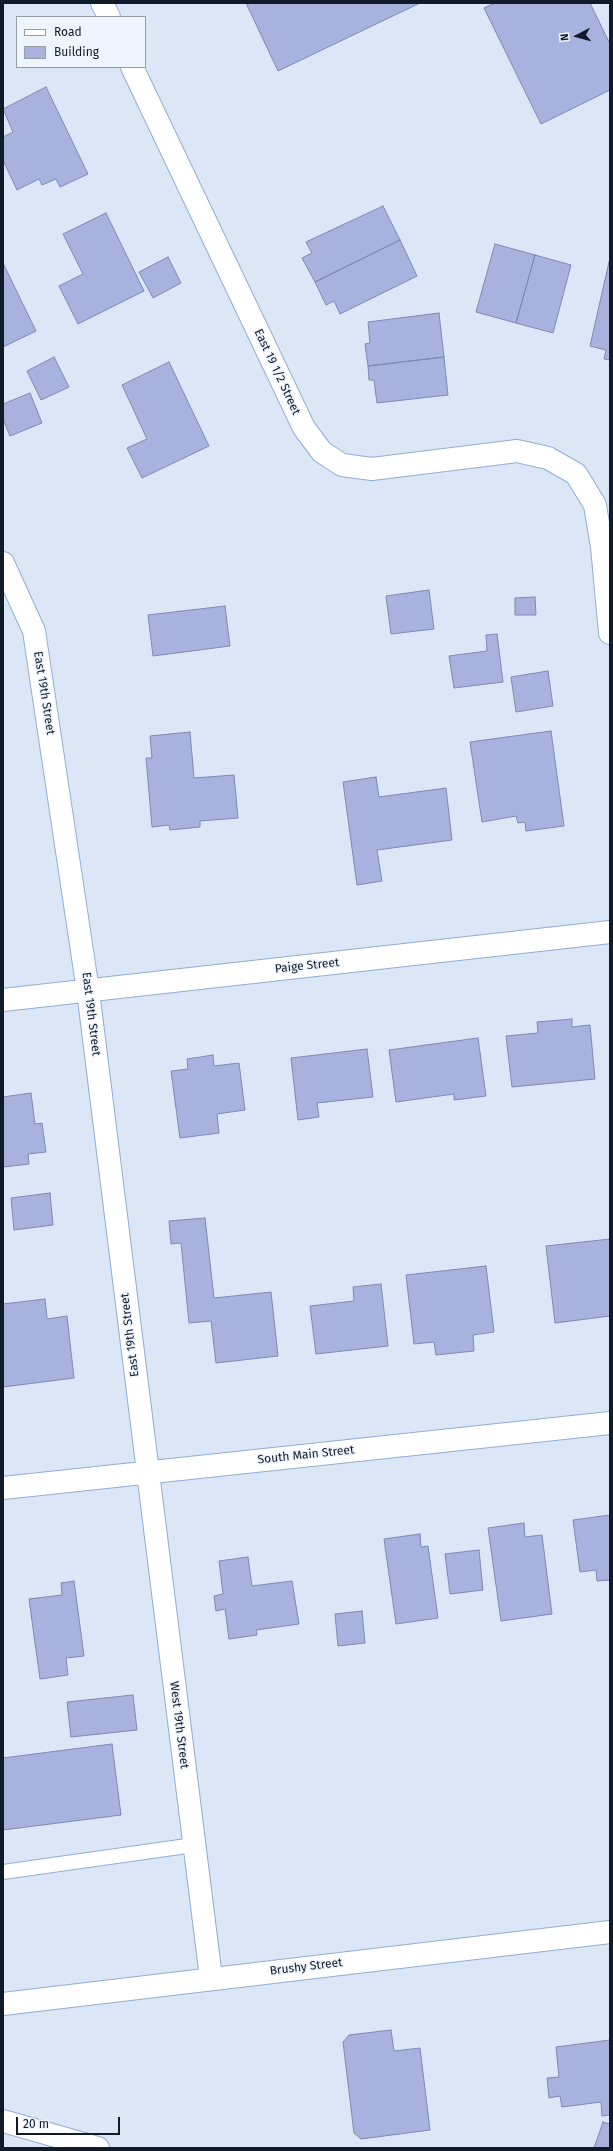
<!DOCTYPE html>
<style>
body{margin:0}
#map{position:relative;width:613px;height:2151px;overflow:hidden;background:#dbe7f7;font-family:"Fira Sans",sans-serif}
canvas{display:block}
.frame{position:absolute;inset:0;border:4px solid #101b29;pointer-events:none}
.legend{position:absolute;left:16px;top:16px;width:130px;height:52px;box-sizing:border-box;background:#eef4fc;border:1px solid #959da8;margin:0;padding:5px 7px;list-style:none;font-size:12px;color:#101b29}
.legend li{display:flex;align-items:center;gap:8px;height:20px}
.legend b{width:20px;border:1px solid #959da8}
.north{position:absolute;left:557px;top:16px;width:40px;height:40px;-webkit-text-stroke:3px #eef4fc;paint-order:stroke;rotate:264deg;font-size:11px;font-weight:700;line-height:16px;text-align:center;color:#101b29}
.north::after{content:'';display:block;margin:auto;width:14px;height:18px;background:#101b29;clip-path:polygon(50% 0,100% 100%,50% 72%,0 100%)}
.scale{position:absolute;left:16px;top:2117px;width:104px;height:18px;box-sizing:border-box;border:2px solid #101b29;border-top:0;padding-left:5px;font-size:12px;line-height:14px;white-space:nowrap;color:#101b29;-webkit-text-stroke:3px #eef4fc;paint-order:stroke}
</style>
<div id="map">
<canvas width="613" height="2151"></canvas>
<div class="frame"></div>
<ul class="legend">
<li><b style="height:5px;background:#fff"></b>Road</li>
<li><b style="height:11px;background:#a8b2de"></b>Building</li>
</ul>
<div class="north">N</div>
<div class="scale">20 m</div>
</div>
<script>
const context = document.querySelector('canvas').getContext('2d');
context.lineJoin = 'round';
function fill(path, color) { context.fillStyle = color; context.fill(path, 'evenodd'); }
const shape = rows => new Path2D(rows.map(r => 'M' + r).join(''));
function strokePath(path, color, width, dash) { context.strokeStyle = color; context.lineWidth = width; context.lineCap = dash ? 'butt' : 'round'; context.setLineDash(dash || []); context.stroke(path); }
function label(font, color, halo, rows, align = 'center') {
  context.font = font + ' "Fira Sans",sans-serif'; context.lineWidth = 3; context.setLineDash([]); context.textBaseline = 'middle'; context.strokeStyle = halo; context.fillStyle = color; for (const [text, x, y, turn = 0] of rows) {
    context.save(); context.translate(x, y); context.rotate((+turn || 0) * Math.PI / 180); context.textAlign = isNaN(turn) ? turn : align; if (halo) context.strokeText(text, 0, 0); context.fillText(text, 0, 0); context.restore();
  }
}
const building = shape([
 [246,3,420,3,278,71,246,3],
 [495,3,590,3,610,44,610,90,541,124,484,8,495,3],
 [46,87,88,174,60,187,56,179,42,185,39,179,17,190,3,160,3,137,13,132,3,109,46,87],
 [383,206,400,240,315,282,302,258,312,253,306,242,383,206],
 [106,213,144,291,78,324,59,286,83,274,63,234,106,213],
 [400,240,417,276,340,314,334,301,326,305,315,282,400,240],
 [495,244,535,255,516,323,476,312,495,244],
 [535,255,571,265,553,333,516,323,535,255],
 [168,257,181,283,153,298,139,272,168,257],
 [609,262,610,262,610,360,604,359,606,350,590,346,609,262],
 [3,263,36,331,3,347,3,263],
 [439,313,444,357,368,366,365,344,370,343,368,322,439,313],
 [54,357,69,387,41,400,27,371,54,357],
 [444,357,448,395,377,403,374,380,369,380,368,366,444,357],
 [169,362,209,446,142,478,127,448,147,439,122,385,169,362],
 [30,393,42,423,10,436,3,419,3,404,30,393],
 [429,590,434,629,391,634,386,596,429,590],
 [535,597,536,615,515,615,515,598,535,597],
 [225,606,230,646,153,656,148,615,225,606],
 [497,634,503,682,454,688,449,656,487,651,486,635,497,634],
 [548,671,553,706,516,712,511,677,548,671],
 [551,731,564,826,526,831,525,822,518,823,516,816,482,822,470,742,551,731],
 [190,732,194,778,234,775,238,818,200,821,200,827,170,830,169,825,152,827,146,758,152,758,150,736,190,732],
 [376,777,379,797,446,788,452,840,377,850,382,881,357,885,343,782,376,777],
 [572,1019,572,1027,590,1025,595,1079,512,1087,506,1036,538,1033,537,1022,572,1019],
 [478,1038,486,1096,454,1100,454,1094,396,1102,389,1050,478,1038],
 [367,1049,373,1097,317,1103,319,1117,298,1120,291,1058,367,1049],
 [213,1055,214,1066,239,1063,245,1110,217,1114,219,1133,180,1138,171,1071,188,1069,187,1059,213,1055],
 [31,1093,35,1124,42,1123,46,1152,28,1154,29,1164,3,1167,3,1097,31,1093],
 [50,1193,53,1225,14,1230,11,1198,50,1193],
 [205,1218,214,1298,271,1292,278,1356,216,1363,211,1321,189,1323,181,1243,171,1244,169,1221,205,1218],
 [610,1239,610,1316,555,1323,546,1246,610,1239],
 [486,1266,494,1332,473,1335,474,1351,436,1355,434,1342,414,1344,406,1275,486,1266],
 [381,1284,388,1346,316,1354,310,1306,354,1301,353,1287,381,1284],
 [45,1299,47,1319,67,1316,74,1378,3,1387,3,1304,45,1299],
 [610,1515,610,1580,597,1581,596,1570,580,1572,573,1520,610,1515],
 [524,1523,525,1537,542,1535,552,1614,501,1621,488,1528,524,1523],
 [420,1534,421,1547,428,1546,438,1618,396,1624,384,1539,420,1534],
 [479,1550,483,1590,450,1594,445,1554,479,1550],
 [248,1557,252,1586,292,1581,299,1624,256,1630,257,1635,229,1639,225,1609,216,1611,214,1596,223,1594,219,1561,248,1557],
 [74,1581,84,1656,66,1658,68,1675,40,1679,29,1599,62,1595,61,1583,74,1581],
 [362,1611,365,1643,338,1646,335,1614,362,1611],
 [133,1695,137,1730,71,1737,67,1702,133,1695],
 [112,1744,121,1815,3,1830,3,1758,112,1744],
 [391,2030,394,2051,420,2048,430,2130,361,2139,354,2133,343,2042,349,2035,391,2030],
 [610,2040,610,2115,602,2116,601,2102,562,2107,560,2096,549,2098,547,2078,559,2077,556,2047,610,2040],
 [603,2122,610,2124,610,2148,594,2148,603,2122]
]);
const lane = shape([
 [3,1872,194,1845]
]);
const street = shape([
 [102,3,109,17],
 [132,67,304,428,322,452,342,465,372,469,517,451,548,458,576,474,595,505,602,547,610,633],
 [3,563,34,631,88,991,211,1978],
 [3,1000,610,932],
 [3,1488,610,1423],
 [3,2004,610,1932]
]);
const secondary = shape([
 [3,2121,98,2148]
]);
const streetNames = [
 ["East 19 1/2 Street",277,372,65],
 ["East 19th Street",44,693,81],
 ["Paige Street",307,966,-6],
 ["East 19th Street",91,1014,83],
 ["East 19th Street",130,1335,-97],
 ["South Main Street",306,1455,-6],
 ["West 19th Street",179,1725,83],
 ["Brushy Street",306,1967,-7]
];
fill(building, '#a8b2de');
strokePath(building, '#7e88b2', 1);
strokePath(lane, '#90aed4', 16);
strokePath(street, '#90aed4', 24);
strokePath(secondary, '#90aed4', 24);
strokePath(lane, '#fff', 14);
strokePath(street, '#fff', 22);
strokePath(secondary, '#fff', 22);
label('12px', '#101b29', '#eef4fc', streetNames);
</script>
